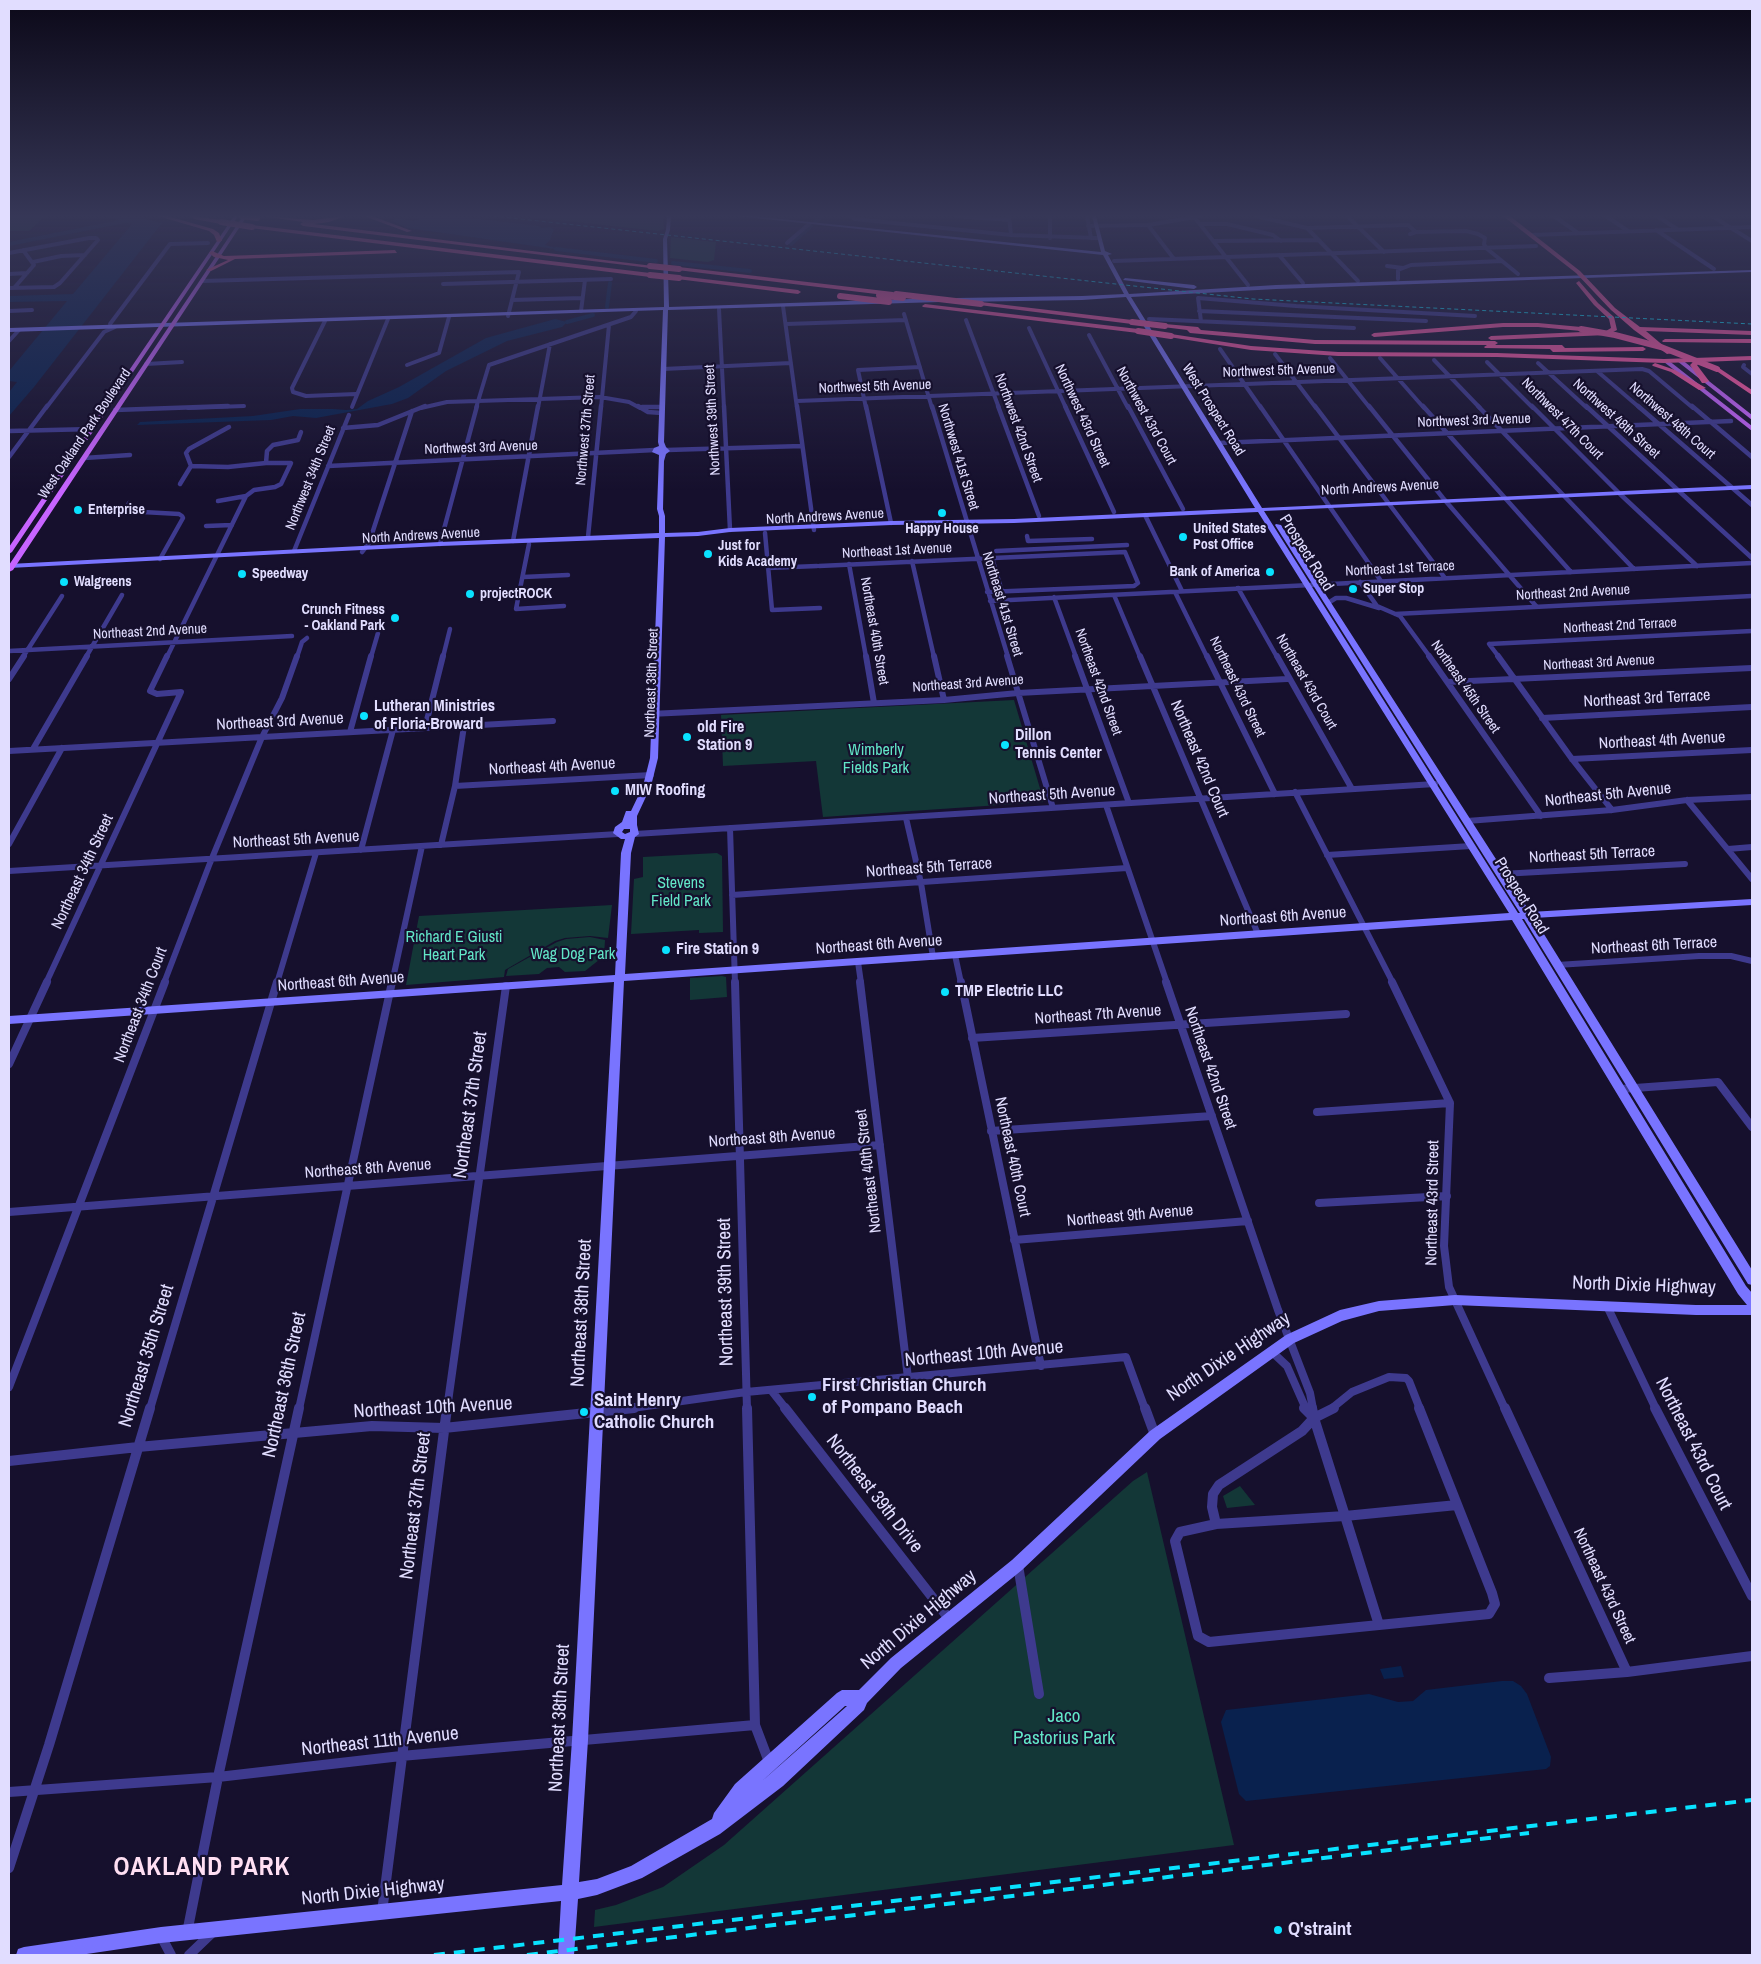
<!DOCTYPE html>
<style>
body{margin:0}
#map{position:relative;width:1761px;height:1964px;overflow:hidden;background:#16102d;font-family:"Archivo Narrow",sans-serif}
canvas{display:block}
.frame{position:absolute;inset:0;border:10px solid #e1ddff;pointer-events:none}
</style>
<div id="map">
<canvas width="1761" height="1964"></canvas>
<div class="frame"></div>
</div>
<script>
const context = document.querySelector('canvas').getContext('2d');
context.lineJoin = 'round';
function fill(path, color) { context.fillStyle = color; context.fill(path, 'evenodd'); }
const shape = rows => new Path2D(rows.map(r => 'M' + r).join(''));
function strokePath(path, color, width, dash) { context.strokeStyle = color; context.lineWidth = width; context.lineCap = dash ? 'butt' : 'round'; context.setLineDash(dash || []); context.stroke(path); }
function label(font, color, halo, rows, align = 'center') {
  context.font = font + ' "Archivo Narrow",sans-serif'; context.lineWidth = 4.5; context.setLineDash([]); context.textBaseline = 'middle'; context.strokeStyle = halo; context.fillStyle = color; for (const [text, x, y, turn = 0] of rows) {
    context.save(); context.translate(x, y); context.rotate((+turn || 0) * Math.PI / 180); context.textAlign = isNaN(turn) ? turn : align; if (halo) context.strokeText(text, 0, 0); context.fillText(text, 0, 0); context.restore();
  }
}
const green = shape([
 [9,216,45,216,29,231,9,231],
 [521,216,663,216,664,229,658,231],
 [671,237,716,242,714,260,708,262,670,258],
 [1014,700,1044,802,823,817,816,761,723,766,721,715],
 [717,853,722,856,723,932,699,933,699,930,631,934,634,879,643,877,643,857],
 [612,905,608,938,590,936,565,938,555,941,505,970,504,977,406,985,419,916],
 [590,937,605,940,604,956,585,971,565,972,559,967,547,968,539,974,506,976,508,969,557,942,566,939],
 [722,976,726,977,727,997,690,1000,690,978],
 [1147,1472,1234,1845,594,1927,595,1910,616,1905,663,1887,724,1845,1133,1481],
 [1240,1486,1255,1505,1227,1508,1223,1496]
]);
const water = shape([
 [106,216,132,216,162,223,34,387,9,416,9,392,17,382,9,381,9,371,67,301,9,302,9,296,73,294,132,224],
 [415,216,453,216,539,226,541,228,550,227,554,229,550,240,545,245,556,248,555,249,408,228,392,221,396,218,413,221,419,220],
 [555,319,567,322,562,327,507,341,446,371,408,398,392,404,316,418,293,416,271,420,137,425,140,422,253,416,300,409,333,409,346,410,357,409,368,401,399,387,486,338],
 [1401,1666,1404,1677,1384,1679,1380,1669],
 [1502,1681,1513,1681,1521,1686,1527,1694,1551,1757,1550,1766,1546,1769,1246,1801,1239,1794,1221,1722,1226,1710,1369,1694,1398,1702,1413,1701,1426,1690]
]);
const canal = shape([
 [815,222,822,216],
 [9,244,130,220],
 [791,244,811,226],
 [556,249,656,261],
 [673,263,750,271],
 [607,307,610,283],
 [567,322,593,315]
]);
const streetFar4 = shape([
 [850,216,855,219,1011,235,1098,238],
 [956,216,1009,220],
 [1009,216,1011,235],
 [1050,216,1050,238],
 [1087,216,1091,238],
 [1256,216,1307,228,1408,225,1416,232],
 [1347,216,1384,252],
 [1554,216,1578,233],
 [1606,216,1628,231],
 [1657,216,1677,229],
 [1712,216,1752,241],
 [1195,218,1248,285],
 [1200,224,1227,224,1273,235,1281,241],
 [1148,225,1174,259],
 [1088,226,1148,225,1201,216],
 [1307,228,1358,281],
 [1656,230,1714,269],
 [1410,234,1416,232,1466,231,1478,234,1485,238,1484,244,1486,248,1518,274],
 [1531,235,1752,227],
 [1213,241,1318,240],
 [787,243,809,224],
 [9,253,89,238,96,238,98,240,60,283,54,287,9,288],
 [1279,255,1303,283],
 [1114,261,1536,246],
 [33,262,61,256,85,255],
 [1387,266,1403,268],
 [9,274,27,273],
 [1398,279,1398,270,1411,265,1502,261],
 [202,281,519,272,508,316],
 [443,284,611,279],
 [14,288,34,265,23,250],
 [512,300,582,298],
 [783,306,797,408],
 [719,309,724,408],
 [9,311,32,310],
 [581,311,585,280],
 [1199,311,1426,321],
 [904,314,932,408],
 [1149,319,1354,328],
 [966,320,999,408],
 [325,321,292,388,293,392,306,396,356,394],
 [1201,321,1198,298,1296,306,1475,316],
 [110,324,170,244,208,243],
 [786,324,906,320],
 [1029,328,1066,408],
 [1089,335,1128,408],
 [9,341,19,330],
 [1220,349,1261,408],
 [1275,354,1316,408],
 [1330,358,1370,408],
 [1380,358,1424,408],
 [1434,360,1480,408],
 [1487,362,1533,408],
 [1538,363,1587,408],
 [146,364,182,362],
 [407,365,439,353,449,317],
 [1744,365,1743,367,1752,374],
 [663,369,791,363],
 [1597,371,1640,408],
 [797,401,1642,369,1649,371,1693,408],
 [352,407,388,319],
 [642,407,662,407],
 [46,408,104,332,115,327],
 [188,408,244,406],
 [421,408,447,402,600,397,629,402,640,408],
 [476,408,489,365,631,317,636,311],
 [538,408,550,344],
 [601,408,609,325],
 [866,408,858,370,920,367]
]);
const streetFar3 = shape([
 [638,406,648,412,662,413],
 [724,406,730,530],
 [797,406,814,530],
 [866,406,891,523],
 [932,406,1008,657],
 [998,406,1039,516],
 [1065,406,1114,512],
 [1128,406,1183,509],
 [1260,406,1381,581],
 [1315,406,1445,578],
 [1369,406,1443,498,1536,606],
 [1423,406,1571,572],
 [1478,406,1634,569],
 [1532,406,1620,494,1697,566],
 [1586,406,1752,558],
 [1638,406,1752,505],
 [1692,406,1752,457],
 [642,407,662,407],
 [115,410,228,406],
 [343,428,378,425,425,406],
 [9,431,93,429],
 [1219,443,1731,421],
 [667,450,802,446],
 [9,457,47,406],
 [84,458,130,455],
 [191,466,228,467,266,463],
 [328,466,655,450],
 [180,484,191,466,186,453,189,449,229,427],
 [218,501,246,496],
 [129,503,125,511,179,514,182,516,183,518,160,559],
 [1145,515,1182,591],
 [206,526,232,525],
 [765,533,772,610,820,608],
 [1027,536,1028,541,1092,539],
 [588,537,601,406],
 [513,541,538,406],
 [440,544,477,406],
 [529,544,516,609,564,606],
 [294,551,349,415],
 [996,551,1127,545],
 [362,552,369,543,412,411],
 [992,558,1002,592],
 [912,561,934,657],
 [849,564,866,657],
 [819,566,1125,552,1138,583,1134,586,987,592],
 [768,568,817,566],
 [523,577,568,575],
 [1360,582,1377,606,1400,616,1430,657],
 [1238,588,1277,657],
 [1175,592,1207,657],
 [1114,595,1140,657],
 [1054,597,1076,657],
 [990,601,1752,563],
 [1328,603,1336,598,1346,598,1379,608],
 [1395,614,1752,596],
 [1489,644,1752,631],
 [1489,644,1499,657],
 [9,651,292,636],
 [23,657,62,596],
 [86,657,122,595],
 [167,657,246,496,254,490,275,487,281,484,291,463,266,463,267,451,273,445,298,440,301,432],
 [297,657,302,642,307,638],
 [371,657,378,633],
 [443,657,450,629]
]);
const streetFar2 = shape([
 [866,656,874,703],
 [934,656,944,700],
 [1007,656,1053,808],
 [1075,656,1129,803],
 [1140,656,1258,934],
 [1207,656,1275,794],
 [1277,656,1352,789],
 [1429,656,1541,816],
 [1498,656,1572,759,1612,810],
 [9,679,24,656],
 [1448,682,1752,668],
 [650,714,944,700,1018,693,1287,679],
 [1542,718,1752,707],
 [425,728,443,656],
 [350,732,371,656],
 [33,749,87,656],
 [9,751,553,721],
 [1572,759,1752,750],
 [455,786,651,775],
 [1295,792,1393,983],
 [1687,800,1752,879],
 [1106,805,1167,983],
 [906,818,921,883,933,957],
 [1467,821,1612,810,1687,800,1752,797],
 [730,828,735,983],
 [635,834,1435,784],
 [9,844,62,748],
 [441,845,455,786,464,726],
 [1728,849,1752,847],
 [361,850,393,730],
 [1327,855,1471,846],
 [9,871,618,834],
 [1501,874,1685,864],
 [732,895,1127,868],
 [955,955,961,983],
 [858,962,861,983],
 [1557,965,1699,956,1731,956,1752,961],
 [46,983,181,692,157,694,150,691,167,656],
 [164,983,210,863,262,737,282,698,297,656],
 [277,983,316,853],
 [392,983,422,846]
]);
const streetFar1 = shape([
 [735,982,747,1409],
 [860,982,908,1378],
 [961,982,1041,1366],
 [1166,982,1278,1310,1310,1393,1313,1409],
 [1392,982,1450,1103,1444,1246,1449,1287,1505,1409],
 [972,1038,1346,1014],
 [9,1064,47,982],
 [1621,1089,1718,1082,1752,1127],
 [1317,1112,1450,1103],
 [991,1131,1212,1116],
 [1319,1203,1447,1196],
 [9,1212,880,1145],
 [1014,1240,1248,1221],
 [1607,1306,1656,1409],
 [1271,1351,1287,1366,1306,1409],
 [9,1387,165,982],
 [771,1390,786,1409],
 [150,1409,277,982],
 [299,1409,392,982],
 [447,1409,506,986],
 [625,1409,746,1392,1126,1357,1145,1409],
 [1331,1409,1352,1392,1389,1377,1406,1378,1409,1381,1420,1409]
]);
const street = shape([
 [747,1408,755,1725,769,1762],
 [785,1408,950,1620],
 [1145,1408,1155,1435],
 [1304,1408,1314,1418,1312,1408],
 [1505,1408,1627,1672],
 [1655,1408,1752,1596],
 [1314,1418,1334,1408],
 [9,1461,138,1447,372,1426,444,1428,634,1408],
 [1216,1524,1180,1532,1175,1541,1198,1636,1209,1642,1489,1614,1495,1604,1492,1593,1419,1408],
 [1216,1524,1212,1507,1213,1494,1219,1485,1302,1431,1314,1418],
 [1216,1524,1345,1516,1314,1418],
 [1018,1565,1039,1694],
 [1379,1625,1345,1516,1457,1505],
 [1549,1678,1627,1672,1752,1656],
 [9,1792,218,1777,401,1756,755,1725],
 [9,1868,49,1745,150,1408],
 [382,1912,447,1408],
 [187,1933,218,1777,299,1408],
 [161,1936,171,1955],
 [189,1955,212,1933]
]);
const secondary = shape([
 [667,216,671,216,670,230,667,239,669,307,940,298,943,300,940,302,668,310,664,442,666,447,670,451,666,454,664,461,663,509,665,516,665,533,698,532,730,528,891,521,1014,519,1255,508,1126,297,1082,300,957,302,954,300,957,298,1082,296,1124,294,1103,255,736,216,752,216,1101,252,1092,216,1096,216,1105,251,1112,254,1108,255,1129,294,1276,285,1752,270,1752,272,1276,289,1131,297,1262,508,1752,485,1752,489,1264,511,1518,913,1520,913,1275,525,1276,524,1281,525,1530,912,1752,899,1752,905,1534,918,1752,1270,1752,1285,1748,1284,1524,919,1522,919,1746,1286,1752,1293,1752,1315,1696,1315,1455,1305,1379,1311,1342,1321,1294,1343,1160,1439,1022,1570,901,1668,867,1703,864,1710,783,1786,720,1834,642,1878,597,1895,578,1899,574,1955,558,1955,561,1901,161,1943,80,1955,16,1955,18,1949,24,1947,161,1927,562,1885,572,1740,614,982,9,1024,9,1016,615,975,621,853,625,839,621,839,613,833,615,827,622,822,626,811,631,811,643,786,650,758,659,538,440,546,9,568,9,564,440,542,659,533,659,516,657,509,659,455,652,452,654,448,659,446,658,442,663,310,9,332,9,328,664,307,663,239,666,230,667,216],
 [1258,512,1509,913,625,974,631,853,635,837,639,834,637,825,637,816,651,786,658,758,665,537,698,536,730,532,891,525,1014,523,1258,512],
 [624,829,630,829,630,832,625,834,622,832,624,829],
 [1512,920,1738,1294,1747,1305,1696,1305,1455,1295,1379,1301,1340,1310,1286,1335,1150,1431,1012,1560,891,1658,859,1690,842,1690,837,1693,735,1784,714,1813,712,1819,631,1866,597,1879,579,1882,588,1740,624,981,1512,920],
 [845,1706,847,1706,761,1782,845,1706],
 [1125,278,1194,285,1197,287,1194,289,1123,280,1125,278]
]);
const primary = shape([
 [234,216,238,216,12,552,9,554,9,547,234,216],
 [243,216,247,216,13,570,9,572,9,565,243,216],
 [1677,359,1681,359,1752,415,1752,420,1677,361,1677,359],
 [1664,360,1668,360,1752,426,1752,431,1664,362,1664,360]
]);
const highway = shape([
 [158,216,167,216,213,229,219,233,222,241,217,242,214,235,209,231,158,216],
 [192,216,221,220,224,222,221,224,194,219,192,216],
 [262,216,313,220,345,216,329,222,314,224,653,266,650,268,303,226,300,224,303,222,262,216],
 [364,216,372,216,412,231,407,232,364,216],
 [1503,216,1510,216,1580,271,1615,308,1640,327,1752,331,1752,335,1646,331,1672,353,1667,354,1634,330,1611,310,1576,273,1503,216],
 [252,225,650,273,653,275,650,277,250,228,252,225],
 [395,250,397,253,235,259,211,271,206,270,228,260,214,257,209,253,212,251,224,256,395,250],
 [679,267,893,292,896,294,893,296,677,270,679,267],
 [679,276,798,290,801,292,798,294,677,279,679,276],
 [1579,281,1598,303,1614,317,1617,330,1607,335,1491,340,1488,338,1491,336,1606,331,1611,328,1609,319,1594,305,1576,283,1579,281],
 [981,302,1132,320,1135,322,1132,324,979,305,978,304,981,302],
 [925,304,1138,329,1141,331,1138,333,923,307,922,306,925,304],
 [1503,323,1538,323,1581,327,1584,329,1581,331,1538,327,1503,327,1374,337,1371,335,1374,333,1503,323],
 [1165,324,1198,327,1201,330,1315,340,1495,341,1498,343,1495,345,1562,345,1565,348,1643,347,1646,349,1643,351,1553,352,1550,349,1485,348,1484,347,1487,345,1315,344,1190,333,1187,330,1163,327,1162,326,1165,324],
 [1171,334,1251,346,1338,352,1497,353,1664,359,1752,356,1752,360,1702,362,1697,365,1709,381,1705,383,1702,383,1690,365,1693,362,1664,363,1497,357,1338,356,1251,350,1169,337,1169,335,1171,334],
 [1665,339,1752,339,1752,343,1663,342,1662,341,1665,339],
 [1655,363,1675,370,1706,388,1699,390,1671,372,1653,366,1652,365,1655,363],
 [1715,368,1719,368,1752,390,1752,395,1715,370,1715,368]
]);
const railFar1 = shape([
 [493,216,1253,299,1752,324]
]);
const rail = shape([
 [434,1955,1752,1800],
 [527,1955,1529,1833]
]);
const highwayBridge = shape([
 [242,216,257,218],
 [221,222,252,227],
 [650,266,679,269],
 [650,275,679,278],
 [896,294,981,304],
 [879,295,903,298],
 [840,296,889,302],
 [1132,322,1165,326],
 [1581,329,1615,335,1661,347,1717,369],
 [1138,331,1171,336]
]);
const markers = [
 [78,510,5,"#09e2ff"],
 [942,513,5,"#09e2ff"],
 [1183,537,5,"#09e2ff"],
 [708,554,5,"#09e2ff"],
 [1270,572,5,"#09e2ff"],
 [242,574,5,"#09e2ff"],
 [64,582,5,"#09e2ff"],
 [1353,589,5,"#09e2ff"],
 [470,594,5,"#09e2ff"],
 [395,618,5,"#09e2ff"],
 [364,716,5,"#09e2ff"],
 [687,737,5,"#09e2ff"],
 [1005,745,5,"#09e2ff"],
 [615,791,5,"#09e2ff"],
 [666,950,5,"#09e2ff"],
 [945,992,5,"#09e2ff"],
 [812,1397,5,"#09e2ff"],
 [584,1412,5,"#09e2ff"],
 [1278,1930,5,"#09e2ff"]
];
const farStreetnames = [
 ["Northwest 5th Avenue",1279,371,-2],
 ["Northwest 5th Avenue",875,387,-2],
 ["West Prospect Road",1213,410,58],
 ["Northwest 43rd Street",1082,416,65],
 ["Northwest 43rd Court",1146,416,61],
 ["Northwest 47th Court",1562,419,45],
 ["Northwest 48th Street",1616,419,42],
 ["Northwest 39th Street",713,420,-93],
 ["Northwest 3rd Avenue",1474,421,-2],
 ["Northwest 48th Court",1672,421,41],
 ["Northwest 42nd Street",1018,428,70],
 ["Northwest 37th Street",586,430,-85],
 ["West Oakland Park Boulevard",85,434,-56],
 ["Northwest 3rd Avenue",481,448,-2],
 ["Northwest 41st Street",958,457,73],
 ["Northwest 34th Street",311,478,-68],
 ["North Andrews Avenue",1380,488,-3],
 ["North Andrews Avenue",825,517,-3],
 ["North Andrews Avenue",421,536,-3],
 ["Northeast 1st Avenue",897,551,-3],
 ["Northeast 1st Terrace",1400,569,-3],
 ["Northeast 2nd Avenue",1573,593,-3],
 ["Northeast 41st Street",1002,604,73],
 ["Northeast 2nd Terrace",1620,626,-3],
 ["Northeast 40th Street",874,631,80],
 ["Northeast 2nd Avenue",150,632,-3],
 ["Northeast 3rd Avenue",1599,663,-3],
 ["Northeast 42nd Street",1098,682,70],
 ["Northeast 43rd Court",1306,682,60],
 ["Northeast 38th Street",652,683,-88],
 ["Northeast 3rd Avenue",968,684,-4],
 ["Northeast 43rd Street",1237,687,64],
 ["Northeast 45th Street",1465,687,55]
];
const farPoinames = [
 ["Enterprise",88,510],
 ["Happy House",942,529,"center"],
 ["United States",1193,529],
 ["Post Office",1193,545],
 ["Just for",718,546],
 ["Kids Academy",718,562],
 ["Bank of America",1260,572,"right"],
 ["Speedway",252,574],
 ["Walgreens",74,582],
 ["Super Stop",1363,589],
 ["projectROCK",480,594],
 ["Crunch Fitness",385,610,"right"],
 ["- Oakland Park",385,626,"right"]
];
const streetNames = [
 ["Prospect Road",1306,553,58],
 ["Northeast 3rd Terrace",1647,699,-3],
 ["Northeast 3rd Avenue",280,722,-3],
 ["Northeast 4th Avenue",1662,741,-3],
 ["Northeast 42nd Court",1199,759,67],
 ["Northeast 4th Avenue",552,767,-3],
 ["Northeast 5th Avenue",1052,795,-4],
 ["Northeast 5th Avenue",1608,795,-6],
 ["Northeast 5th Avenue",296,840,-3],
 ["Northeast 5th Terrace",1592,855,-3],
 ["Northeast 5th Terrace",929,868,-4],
 ["Northeast 34th Street",83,872,-65],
 ["Prospect Road",1521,896,58],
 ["Northeast 6th Avenue",1283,917,-4],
 ["Northeast 6th Avenue",879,945,-4],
 ["Northeast 6th Terrace",1654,946,-3],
 ["Northeast 6th Avenue",341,982,-4],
 ["Northeast 34th Court",141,1005,-69],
 ["Northeast 7th Avenue",1098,1015,-4],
 ["Northeast 42nd Street",1210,1068,71],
 ["Northeast 8th Avenue",772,1138,-4],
 ["Northeast 40th Court",1012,1157,78],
 ["Northeast 8th Avenue",368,1169,-4],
 ["Northeast 40th Street",869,1171,-97],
 ["Northeast 43rd Street",1433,1203,-89],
 ["Northeast 9th Avenue",1130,1216,-5],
 ["Northeast 43rd Street",1604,1586,65]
];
const poiNames = [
 ["Lutheran Ministries",374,707],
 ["of Floria-Broward",374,725],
 ["old Fire",697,728],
 ["Station 9",697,746],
 ["Dillon",1015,736],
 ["Tennis Center",1015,754],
 ["MIW Roofing",625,791],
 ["Fire Station 9",676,950],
 ["TMP Electric LLC",955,992]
];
const parkNames = [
 ["Wimberly",876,751],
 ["Fields Park",876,769],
 ["Stevens",681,884],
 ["Field Park",681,902],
 ["Richard E Giusti",454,938],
 ["Heart Park",454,956],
 ["Wag Dog Park",573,955]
];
const nearStreetnames = [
 ["Northeast 37th Street",471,1105,-82],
 ["North Dixie Highway",1644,1286,2],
 ["Northeast 39th Street",726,1292,-91],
 ["Northeast 38th Street",582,1313,-87],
 ["Northeast 10th Avenue",984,1354,-5],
 ["Northeast 35th Street",147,1356,-73],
 ["North Dixie Highway",1229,1357,-34],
 ["Northeast 36th Street",285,1385,-78],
 ["Northeast 10th Avenue",433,1408,-3],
 ["Northeast 43rd Court",1693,1444,63],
 ["Northeast 39th Drive",874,1494,52],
 ["Northeast 37th Street",416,1506,-83],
 ["North Dixie Highway",919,1620,-40],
 ["Northeast 38th Street",560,1718,-87],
 ["Northeast 11th Avenue",380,1742,-6],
 ["North Dixie Highway",373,1892,-6]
];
const nearPoinames = [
 ["First Christian Church",822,1386],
 ["of Pompano Beach",822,1408],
 ["Saint Henry",594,1401],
 ["Catholic Church",594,1423],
 ["Q'straint",1288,1930]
];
const nearParknames = [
 ["Jaco",1064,1717],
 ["Pastorius Park",1064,1739]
];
const nearDistrictnames = [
 ["OAKLAND PARK",202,1868]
];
fill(green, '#133737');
fill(water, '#09214e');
strokePath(canal, '#09214e', 4);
strokePath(streetFar4, '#3e3a8e', 4);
strokePath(streetFar3, '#3e3a8e', 4.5);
strokePath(streetFar2, '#3e3a8e', 6);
strokePath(streetFar1, '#3e3a8e', 8);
strokePath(street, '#3e3a8e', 10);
fill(secondary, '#7974ff');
fill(primary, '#c764ff');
fill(highway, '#ff58a5');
strokePath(railFar1, '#09e2ff', 1, [4, 3]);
strokePath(rail, '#09e2ff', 4, [11, 9]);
strokePath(highwayBridge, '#ff58a5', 6);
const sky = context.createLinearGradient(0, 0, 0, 491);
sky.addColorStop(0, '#0c0919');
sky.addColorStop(0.44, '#363757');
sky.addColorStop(1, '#36375700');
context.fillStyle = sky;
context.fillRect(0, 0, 1761, 491);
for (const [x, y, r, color] of markers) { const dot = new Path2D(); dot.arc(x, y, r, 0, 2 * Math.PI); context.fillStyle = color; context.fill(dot); strokePath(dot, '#16102d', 2); }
label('14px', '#e1ddff', '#16102d', farStreetnames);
label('bold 14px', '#e1ddff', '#16102d', farPoinames, 'left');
label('16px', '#e1ddff', '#16102d', streetNames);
label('bold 16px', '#e1ddff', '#16102d', poiNames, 'left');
label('16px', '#62e6c7', '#16102d', parkNames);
label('19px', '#e1ddff', '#16102d', nearStreetnames);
label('bold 19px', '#e1ddff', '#16102d', nearPoinames, 'left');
label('19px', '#62e6c7', '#16102d', nearParknames);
context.letterSpacing = '1px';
label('bold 25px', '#ffdff3', '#16102d', nearDistrictnames);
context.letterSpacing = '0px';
</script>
